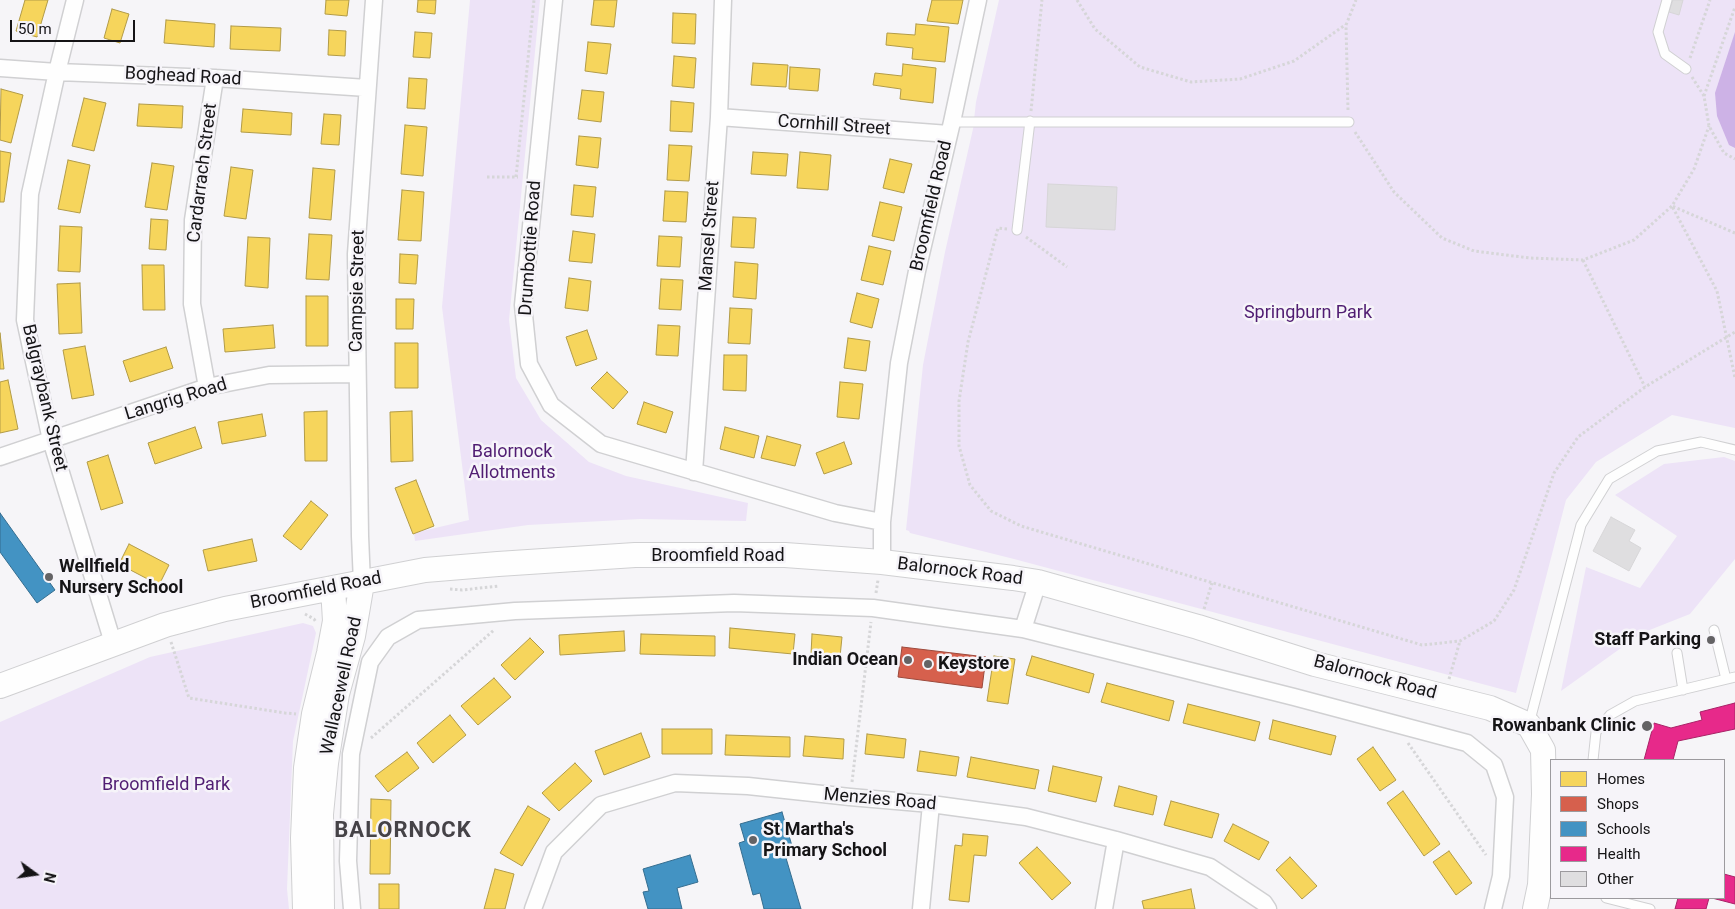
<!DOCTYPE html>
<style>
body{margin:0}
#map{position:relative;width:1735px;height:909px;overflow:hidden;background:#f6f5f8;font-family:Roboto,sans-serif}
canvas{display:block}
.legend{position:absolute;left:1550px;top:759px;width:175px;height:140px;box-sizing:border-box;background:#f6f4f9;border:1px solid #9c9a9e;margin:0;padding:6px 9px;list-style:none;font-size:15px;color:#151416}
.legend li{display:flex;align-items:center;gap:10px;height:25px}
.legend b{width:25px;border:1px solid #9c9a9e}
.north{position:absolute;left:10px;top:849px;width:50px;height:50px;-webkit-text-stroke:4px #f6f4f9;paint-order:stroke;rotate:104deg;font-size:14px;font-weight:700;line-height:20px;text-align:center;color:#151416}
.north::after{content:'';display:block;margin:auto;width:18px;height:22px;background:#151416;clip-path:polygon(50% 0,100% 100%,50% 72%,0 100%)}
.scale{position:absolute;left:10px;top:20px;width:125px;height:22px;box-sizing:border-box;border:2px solid #151416;border-top:0;padding-left:6px;font-size:15px;line-height:18px;white-space:nowrap;color:#151416;-webkit-text-stroke:4px #f6f4f9;paint-order:stroke}
</style>
<div id="map">
<canvas width="1735" height="909"></canvas>
<ul class="legend">
<li><b style="height:14px;background:#f6d55c"></b>Homes</li>
<li><b style="height:14px;background:#d6604d"></b>Shops</li>
<li><b style="height:14px;background:#4393c3"></b>Schools</li>
<li><b style="height:14px;background:#e7298a"></b>Health</li>
<li><b style="height:14px;background:#dfdee0"></b>Other</li>
</ul>
<div class="north">N</div>
<div class="scale">50 m</div>
</div>
<script>
const context = document.querySelector('canvas').getContext('2d');
context.lineJoin = 'round';
function fill(path, color) { context.fillStyle = color; context.fill(path, 'evenodd'); }
const shape = rows => new Path2D(rows.map(r => 'M' + r).join(''));
function strokePath(path, color, width, dash) { context.strokeStyle = color; context.lineWidth = width; context.lineCap = dash ? 'butt' : 'round'; context.setLineDash(dash || []); context.stroke(path); }
function label(font, color, halo, rows, align = 'center') {
  context.font = font + ' Roboto,sans-serif'; context.lineWidth = 5; context.setLineDash([]); context.textBaseline = 'middle'; context.strokeStyle = halo; context.fillStyle = color; for (const [text, x, y, turn = 0] of rows) {
    context.save(); context.translate(x, y); context.rotate((+turn || 0) * Math.PI / 180); context.textAlign = isNaN(turn) ? turn : align; if (halo) context.strokeText(text, 0, 0); context.fillText(text, 0, 0); context.restore();
  }
}
const green = shape([
 [470,0,540,0,509,320,516,378,541,420,589,462,626,476,748,503,746,521,640,519,528,525,415,541,414,533,469,520,442,307],
 [999,0,1735,0,1735,428,1672,415,1596,462,1566,500,1516,693,1014,559,910,533,909,531,906,530,923,365,945,252,973,129,976,102],
 [1724,457,1735,461,1735,559,1690,614,1642,633,1561,691,1586,567,1640,588,1677,536,1615,495,1664,464],
 [303,623,313,626,316,633,293,741,287,889,289,909,0,909,0,722,150,657]
]);
const water = shape([
 [1735,32,1735,148,1729,145,1717,116,1715,93]
]);
const homes = shape([
 [25,0,48,0,37,37,16,31,25,0],
 [326,0,349,0,347,16,325,14,326,0],
 [418,0,436,0,435,14,417,12,418,0],
 [594,0,617,0,614,27,591,25,594,0],
 [932,0,963,0,958,24,927,21,932,0],
 [112,9,129,14,120,43,104,38,112,9],
 [673,13,696,14,695,44,672,43,673,13],
 [166,20,215,24,214,47,164,43,166,20],
 [916,24,949,27,945,62,912,59,913,48,886,45,887,33,915,35,916,24],
 [231,26,281,28,280,51,230,49,231,26],
 [329,30,346,31,345,56,328,55,329,30],
 [415,32,432,33,430,58,413,57,415,32],
 [588,42,611,44,607,74,585,71,588,42],
 [674,56,696,58,694,88,672,86,674,56],
 [753,63,788,65,786,87,751,85,753,63],
 [903,64,936,68,933,103,900,99,901,89,873,85,875,73,902,76,903,64],
 [790,67,820,69,818,91,789,89,790,67],
 [409,78,427,79,425,109,407,108,409,78],
 [1,89,23,95,11,143,0,140,1,89],
 [582,90,604,92,601,122,578,119,582,90],
 [84,98,106,103,94,151,72,146,84,98],
 [671,101,694,103,692,132,670,131,671,101],
 [139,104,183,106,182,128,137,126,139,104],
 [243,109,292,113,291,135,241,132,243,109],
 [324,114,341,115,339,145,321,144,324,114],
 [405,125,427,127,423,176,401,174,405,125],
 [579,136,601,138,598,168,576,165,579,136],
 [669,145,692,146,689,181,667,180,669,145],
 [0,151,11,153,4,202,0,202,0,151],
 [753,152,788,154,786,176,751,174,753,152],
 [800,152,831,155,828,190,797,188,800,152],
 [890,159,912,164,904,193,883,188,890,159],
 [68,160,90,165,80,213,58,209,68,160],
 [152,163,174,166,167,210,145,207,152,163],
 [231,167,253,170,246,219,224,216,231,167],
 [313,168,335,170,331,220,309,218,313,168],
 [574,185,596,187,593,217,571,215,574,185],
 [402,190,424,192,421,241,398,240,402,190],
 [665,191,688,192,686,222,663,221,665,191],
 [880,202,902,207,894,241,872,236,880,202],
 [733,217,756,218,754,248,731,247,733,217],
 [151,219,168,220,166,250,149,249,151,219],
 [60,226,82,227,80,272,58,271,60,226],
 [573,231,595,234,592,263,569,261,573,231],
 [309,234,332,235,329,280,306,279,309,234],
 [659,236,682,237,680,267,657,266,659,236],
 [248,237,270,238,268,288,245,286,248,237],
 [869,246,891,251,883,285,861,280,869,246],
 [400,254,418,255,416,284,399,283,400,254],
 [735,262,758,264,756,299,733,297,735,262],
 [142,265,164,265,165,310,143,310,142,265],
 [569,278,591,281,588,311,565,308,569,278],
 [661,279,683,280,681,310,659,309,661,279],
 [80,283,82,333,59,334,57,284,80,283],
 [857,293,879,299,872,328,850,322,857,293],
 [306,296,328,296,328,346,306,346,306,296],
 [396,299,414,299,413,329,396,329,396,299],
 [730,308,752,309,750,344,728,343,730,308],
 [273,325,275,348,225,352,223,329,273,325],
 [658,325,680,326,678,356,656,355,658,325],
 [587,330,597,359,576,366,566,337,587,330],
 [0,333,4,369,0,369,0,333],
 [848,338,870,341,866,371,844,368,848,338],
 [395,343,418,343,418,388,395,388,395,343],
 [85,346,94,395,72,399,63,350,85,346],
 [166,347,173,368,130,382,123,361,166,347],
 [724,355,747,355,746,391,723,390,724,355],
 [607,372,628,392,613,409,591,388,607,372],
 [8,380,18,429,0,433,0,382,8,380],
 [840,382,863,384,859,419,837,417,840,382],
 [644,402,673,412,666,433,637,424,644,402],
 [327,411,327,461,305,461,304,412,327,411],
 [412,411,413,461,391,462,390,412,412,411],
 [262,414,266,436,222,444,218,422,262,414],
 [195,427,202,448,155,464,148,443,195,427],
 [725,427,759,436,754,458,720,449,725,427],
 [767,436,801,445,795,466,761,458,767,436],
 [844,442,852,464,824,474,816,453,844,442],
 [108,455,123,503,101,510,87,462,108,455],
 [416,480,434,526,413,534,395,488,416,480],
 [311,501,328,515,301,550,283,536,311,501],
 [252,539,257,561,208,571,203,550,252,539],
 [129,544,169,565,159,585,119,564,129,544],
 [730,628,795,634,793,654,729,648,730,628],
 [624,631,625,651,560,655,559,635,624,631],
 [641,634,715,636,715,656,640,654,641,634],
 [812,634,842,637,840,657,811,654,812,634],
 [530,638,544,652,515,680,501,665,530,638],
 [994,656,1015,659,1008,704,987,701,994,656],
 [1032,656,1094,674,1089,693,1026,675,1032,656],
 [494,678,511,697,478,725,461,706,494,678],
 [1107,683,1174,701,1169,721,1101,702,1107,683],
 [1188,704,1260,722,1255,741,1183,723,1188,704],
 [450,715,466,735,433,763,417,743,450,715],
 [1273,720,1336,736,1331,755,1269,739,1273,720],
 [662,729,712,729,712,754,662,754,662,729],
 [641,733,650,757,604,775,595,751,641,733],
 [867,734,906,739,904,758,865,754,867,734],
 [726,735,790,737,790,757,725,755,726,735],
 [805,736,844,739,843,759,803,756,805,736],
 [1373,747,1396,780,1380,791,1357,759,1373,747],
 [920,751,959,757,956,776,917,771,920,751],
 [407,752,419,768,388,792,375,776,407,752],
 [971,757,1039,770,1035,789,967,777,971,757],
 [575,763,592,781,559,811,542,793,575,763],
 [1053,766,1102,777,1096,802,1048,791,1053,766],
 [1119,786,1157,796,1153,815,1114,806,1119,786],
 [1403,791,1440,844,1424,856,1387,803,1403,791],
 [371,799,391,800,390,874,370,874,371,799],
 [1171,801,1219,814,1212,838,1164,825,1171,801],
 [528,806,550,819,522,866,500,853,528,806],
 [1233,824,1269,842,1259,860,1224,841,1233,824],
 [963,834,988,836,986,856,974,855,969,902,949,900,955,845,962,846,963,834],
 [1037,847,1071,883,1052,900,1019,863,1037,847],
 [1449,851,1472,883,1456,895,1433,862,1449,851],
 [1290,857,1317,886,1302,899,1276,870,1290,857],
 [495,869,514,874,505,909,484,909,495,869],
 [379,884,399,884,399,909,379,909,379,884],
 [1191,889,1195,909,1144,909,1142,901,1191,889]
]);
const shops = shape([
 [902,647,986,657,982,688,898,677,902,647]
]);
const schools = shape([
 [0,513,55,590,37,603,0,552,0,513],
 [782,812,795,856,786,858,801,909,764,909,760,893,753,895,739,843,745,841,740,824,782,812],
 [690,855,698,882,677,888,682,909,648,909,643,892,649,891,643,869,690,855]
]);
const health = shape([
 [1735,703,1735,729,1678,741,1673,760,1644,760,1654,723,1671,728,1702,720,1700,712,1735,703],
 [1724,874,1735,877,1735,904,1712,898,1724,898,1724,874],
 [1678,898,1709,898,1706,909,1675,909,1678,898]
]);
const building = shape([
 [1673,0,1683,0,1679,15,1669,12,1673,0],
 [1048,184,1117,187,1115,230,1046,227,1048,184],
 [1611,517,1635,530,1629,541,1641,548,1629,571,1593,551,1611,517]
]);
const path = shape([
 [1077,0,1095,29,1140,67,1191,82,1240,79,1294,61,1345,25],
 [1690,58,1710,0],
 [1692,77,1704,96,1709,126,1724,153,1735,159],
 [1704,96,1735,7],
 [1348,110,1346,25,1356,0],
 [1031,111,1042,0],
 [1355,132,1394,192,1442,238,1474,251,1530,258,1583,260,1634,240,1672,206,1694,169,1709,126],
 [487,177,518,177],
 [516,177,534,0],
 [1007,229,998,228,968,342,959,401,959,446,970,485,991,511,1021,526,1422,645,1460,641,1494,621,1514,590,1554,473,1578,437,1645,387,1735,332],
 [1735,233,1672,206,1717,291,1735,378],
 [1026,237,1067,267],
 [1583,260,1645,387],
 [450,589,462,590,499,586],
 [876,593,878,580],
 [1204,609,1212,583],
 [305,614,314,619,316,622],
 [171,642,189,698,285,713,296,714],
 [1449,679,1460,641],
 [371,738,494,630],
 [1408,743,1486,855],
 [852,782,871,622]
]);
const lane = shape([
 [1667,0,1658,32,1665,54,1686,69],
 [952,122,1349,122],
 [1017,230,1030,121],
 [1714,630,1726,679],
 [1677,653,1683,690],
 [1529,724,1581,525,1609,479,1657,451,1701,442,1735,450],
 [1593,760,1596,732,1610,715,1635,701,1735,677],
 [1606,898,1650,909]
]);
const street = shape([
 [75,0,57,72,30,194,25,320,51,440,113,643],
 [554,0,523,305,529,364,551,405,601,444,835,513,882,522],
 [0,68,57,72,215,78,367,88],
 [719,117,949,134],
 [207,387,192,304,193,220,215,78],
 [0,457,207,387,269,375,357,374],
 [694,472,719,117,723,0],
 [882,562,882,522,899,363,917,271,952,122,978,0],
 [362,583,360,536,356,254,374,0],
 [1023,629,1038,582],
 [352,909,348,861,351,754,370,662,388,637,418,620,515,611,734,603,873,608,1023,629,1294,697,1467,743,1494,765,1505,797,1501,876,1493,909],
 [533,909,554,852,601,805,675,783,748,786,850,797,931,804,1026,817,1116,840,1210,867,1264,903,1268,909],
 [921,909,931,804],
 [1104,909,1116,840]
]);
const secondary = shape([
 [0,686,165,625,225,609,425,570,498,564,635,555,785,555,882,562,1013,578,1038,582,1198,627,1315,664,1490,708,1529,725,1543,750,1544,794,1540,885,1535,909],
 [305,909,303,838,306,768,314,714,329,653,335,621,333,588],
 [322,909,321,814,326,763,337,694,353,636,362,583]
]);
const markers = [
 [49,577,5,"#646365"],
 [1711,640,5,"#646365"],
 [908,660,5,"#646365"],
 [928,664,5,"#646365"],
 [1647,726,6,"#646365"],
 [753,840,5,"#646365"]
];
const streetNames = [
 ["Boghead Road",183,77,3],
 ["Cornhill Street",834,126,4],
 ["Cardarrach Street",203,173,-83],
 ["Broomfield Road",932,206,-77],
 ["Mansel Street",710,236,-86],
 ["Drumbottie Road",531,248,-86],
 ["Campsie Street",358,291,-89],
 ["Balgraybank Street",44,398,77],
 ["Langrig Road",176,400,-17],
 ["Broomfield Road",718,556],
 ["Balornock Road",960,572,7],
 ["Broomfield Road",316,591,-11],
 ["Balornock Road",1375,678,15],
 ["Wallacewell Road",342,686,-78],
 ["Menzies Road",880,800,5]
];
const parkNames = [
 ["Springburn Park",1308,313],
 ["Balornock",512,452],
 ["Allotments",512,473],
 ["Broomfield Park",166,785]
];
const poiNames = [
 ["Wellfield",59,567],
 ["Nursery School",59,588],
 ["Staff Parking",1701,640,"right"],
 ["Indian Ocean",898,660,"right"],
 ["Keystore",938,664],
 ["Rowanbank Clinic",1636,726,"right"],
 ["St Martha's",763,830],
 ["Primary School",763,851]
];
const districtNames = [
 ["BALORNOCK",403,831]
];
fill(green, '#ede3f7');
fill(water, '#cdb2e6');
fill(homes, '#f6d55c');
strokePath(homes, '#b29b47', 1);
fill(shops, '#d6604d');
strokePath(shops, '#9c493c', 1);
fill(schools, '#4393c3');
strokePath(schools, '#356d8f', 1);
fill(health, '#e7298a');
strokePath(health, '#a82367', 1);
fill(building, '#dfdee0');
strokePath(building, '#d7d6d8', 1);
strokePath(lane, '#d0d0d2', 11);
strokePath(street, '#d0d0d2', 19);
strokePath(secondary, '#d0d0d2', 26);
strokePath(path, '#d6d6d8', 3, [2.5, 2.5]);
strokePath(lane, '#fefefe', 9);
strokePath(street, '#fefefe', 16);
strokePath(secondary, '#fefefe', 24);
for (const [x, y, r, color] of markers) { const dot = new Path2D(); dot.arc(x, y, r, 0, 2 * Math.PI); context.fillStyle = color; context.fill(dot); strokePath(dot, '#f6f4f9', 2); }
label('18px', '#151416', '#f6f4f9', streetNames);
label('18px', '#501d72', '#f6f4f9', parkNames);
label('bold 18px', '#151416', '#f6f4f9', poiNames, 'left');
context.letterSpacing = '1px';
label('bold 22px', '#454247', '#f6f4f9', districtNames);
context.letterSpacing = '0px';
</script>
